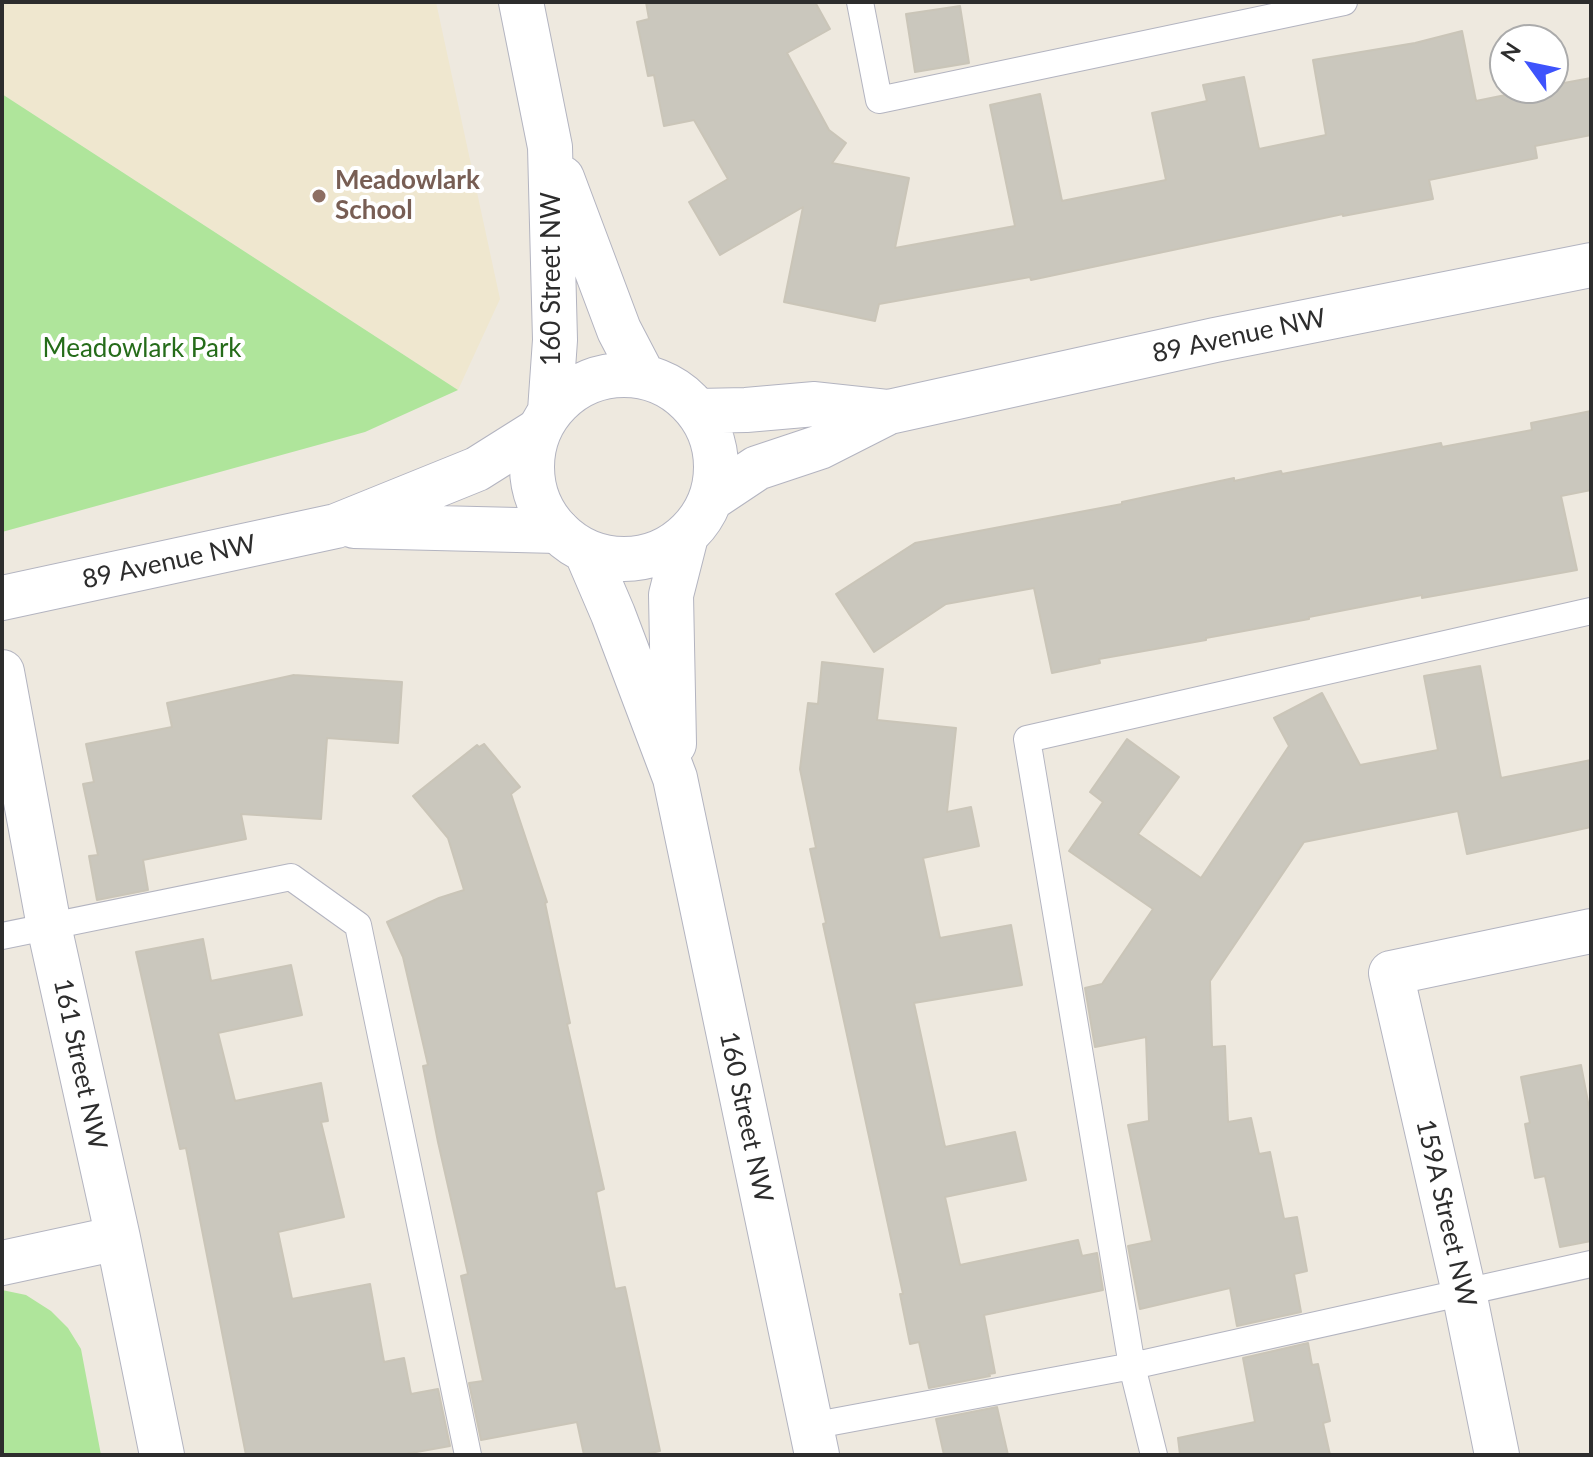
<!DOCTYPE html>
<style>
body{margin:0}
#map{position:relative;width:1593px;height:1457px;overflow:hidden;background:#eee9df;font-family:Lato,sans-serif}
canvas{display:block}
.frame{position:absolute;inset:0;border:4px solid #2d2d2d;pointer-events:none}
.north{position:absolute;left:1489px;top:24px;width:80px;height:80px;box-sizing:border-box;background:#fff;border:2px solid #ababab;border-radius:50%;rotate:303deg;font-size:22px;font-weight:700;line-height:32px;text-align:center;color:#2d2d2d}
.north::after{content:'';display:block;margin:auto;width:28px;height:36px;background:#3e53fc;clip-path:polygon(50% 0,100% 100%,50% 72%,0 100%)}
</style>
<div id="map">
<canvas width="1593" height="1457"></canvas>
<div class="frame"></div>
<div class="north">N</div>
</div>
<script>
const context = document.querySelector('canvas').getContext('2d');
context.lineJoin = 'round';
function fill(path, color) { context.fillStyle = color; context.fill(path, 'evenodd'); }
const shape = rows => new Path2D(rows.map(r => 'M' + r).join(''));
function strokePath(path, color, width, dash) { context.strokeStyle = color; context.lineWidth = width; context.lineCap = dash ? 'butt' : 'round'; context.setLineDash(dash || []); context.stroke(path); }
function label(font, color, halo, rows, align = 'center') {
  context.font = font + ' Lato,sans-serif'; context.lineWidth = 8; context.setLineDash([]); context.textBaseline = 'middle'; context.strokeStyle = halo; context.fillStyle = color; for (const [text, x, y, turn = 0] of rows) {
    context.save(); context.translate(x, y); context.rotate((+turn || 0) * Math.PI / 180); context.textAlign = isNaN(turn) ? turn : align; if (halo) context.strokeText(text, 0, 0); context.fillText(text, 0, 0); context.restore();
  }
}
const education = shape([
 [2,2,436,2,500,299,458,390,2,94]
]);
const green = shape([
 [2,94,458,390,365,432,2,532],
 [2,1290,26,1295,51,1311,68,1328,81,1349,101,1455,2,1455]
]);
const building = shape([
 [646,2,815,2,830,29,787,53,829,130,846,143,832,163,909,178,895,248,1015,226,990,105,1040,94,1062,201,1166,180,1152,113,1207,101,1203,85,1244,77,1259,149,1326,135,1313,60,1415,43,1462,31,1476,101,1540,88,1553,88,1553,85,1591,78,1591,135,1535,146,1537,158,1429,180,1433,199,1343,216,1343,214,1031,280,1030,277,879,304,875,321,784,302,803,207,720,255,689,202,728,179,694,120,664,126,654,75,648,76,637,22,649,19,646,2],
 [960,6,969,63,915,72,906,14,960,6],
 [1591,411,1591,490,1561,496,1577,570,1422,598,1422,595,1309,617,1309,619,1206,638,1206,640,1099,659,1100,663,1052,673,1034,588,946,604,874,652,836,594,915,543,1122,504,1122,502,1234,478,1234,481,1281,471,1282,474,1441,443,1442,447,1532,430,1531,423,1591,411],
 [822,662,883,669,877,720,956,728,947,812,971,807,979,846,923,858,940,938,1011,925,1022,985,914,1003,945,1147,1015,1132,1026,1180,945,1197,960,1265,1078,1240,1082,1256,1097,1253,1103,1290,984,1315,995,1373,989,1374,990,1376,929,1388,919,1342,910,1344,900,1294,903,1294,823,924,826,923,810,849,816,848,800,769,808,703,818,704,822,662],
 [1480,666,1501,778,1591,760,1591,827,1467,854,1458,811,1304,842,1210,981,1212,1047,1225,1046,1228,1122,1251,1118,1259,1154,1270,1152,1284,1219,1297,1217,1307,1271,1294,1274,1301,1312,1237,1326,1230,1288,1140,1309,1128,1246,1152,1241,1128,1125,1149,1121,1146,1037,1095,1047,1085,988,1102,984,1153,909,1069,851,1103,802,1090,792,1127,739,1179,777,1138,834,1201,878,1289,746,1274,718,1322,693,1360,765,1438,750,1424,676,1480,666],
 [294,675,402,682,398,743,327,738,321,819,241,814,246,839,143,860,148,890,97,900,89,856,98,855,83,784,94,782,86,744,172,727,167,703,294,675],
 [484,744,520,787,511,794,547,902,545,903,570,1023,567,1024,604,1189,596,1192,615,1289,625,1287,660,1451,641,1455,584,1455,577,1422,481,1440,469,1383,483,1381,461,1276,468,1274,438,1142,423,1066,428,1065,403,957,387,922,439,898,464,890,448,838,413,796,477,745,479,747,484,744],
 [203,939,211,981,291,965,302,1015,218,1033,235,1101,321,1083,328,1121,321,1122,344,1217,278,1232,292,1299,370,1284,384,1362,404,1358,411,1394,438,1389,450,1446,400,1455,246,1455,186,1148,180,1149,136,952,203,939],
 [1581,1065,1591,1118,1591,1241,1560,1247,1545,1176,1535,1178,1525,1124,1530,1123,1521,1077,1581,1065],
 [1308,1343,1312,1365,1318,1364,1330,1421,1323,1423,1330,1455,1180,1455,1178,1438,1255,1422,1243,1358,1308,1343],
 [997,1407,1008,1455,944,1455,936,1419,997,1407]
]);
const lane = shape([
 [860,2,879,100,1344,2],
 [2,936,291,877,358,925,468,1455],
 [811,1426,1132,1366,1591,1264],
 [1154,1455,1132,1366,1027,739,1591,611]
]);
const street = shape([
 [354,526,558,531],
 [2,598,336,526,477,469,539,430],
 [2,672,49,926,118,1238,162,1455],
 [2,1263,118,1238],
 [1497,1455,1464,1292,1391,973,1591,931]
]);
const secondary = shape([
 [521,2,550,147,555,340,550,411],
 [562,178,619,330,643,376],
 '532 467a92 92 0 1 1 184 0a92 92 0 1 1-184 0Z',
 [698,411,746,410,815,404,889,412],
 [712,498,757,468,820,447,889,412,1215,340,1591,265],
 [586,551,613,614,675,778,817,1455],
 [674,744,671,595,686,536]
]);
const markers = [
 [319,196,8,"#8d6e63"]
];
const educationNames = [
 ["Meadowlark",335,181],
 ["School",335,211]
];
const streetNames = [
 ["160 Street NW",552,279,-90],
 ["89 Avenue NW",1239,336,-12],
 ["89 Avenue NW",169,562,-12],
 ["161 Street NW",80,1064,78],
 ["160 Street NW",746,1117,78],
 ["159A Street NW",1446,1213,77]
];
const parkNames = [
 ["Meadowlark Park",142,349]
];
fill(education, '#efe7cf');
fill(green, '#afe59b');
fill(building, '#cac7bd');
strokePath(building, '#cac5b8', 2);
strokePath(lane, '#b3b4c0', 28);
strokePath(street, '#b3b4c0', 46);
strokePath(secondary, '#b3b4c0', 46);
strokePath(lane, '#fff', 26);
strokePath(street, '#fff', 44);
strokePath(secondary, '#fff', 44);
for (const [x, y, r, color] of markers) { const dot = new Path2D(); dot.arc(x, y, r, 0, 2 * Math.PI); context.fillStyle = color; context.fill(dot); strokePath(dot, '#fff', 3); }
label('bold 26px', '#785e54', '#fff', educationNames, 'left');
label('26px', '#2d2d2d', '#fff', streetNames);
label('26px', '#256c1a', '#fff', parkNames);
</script>
